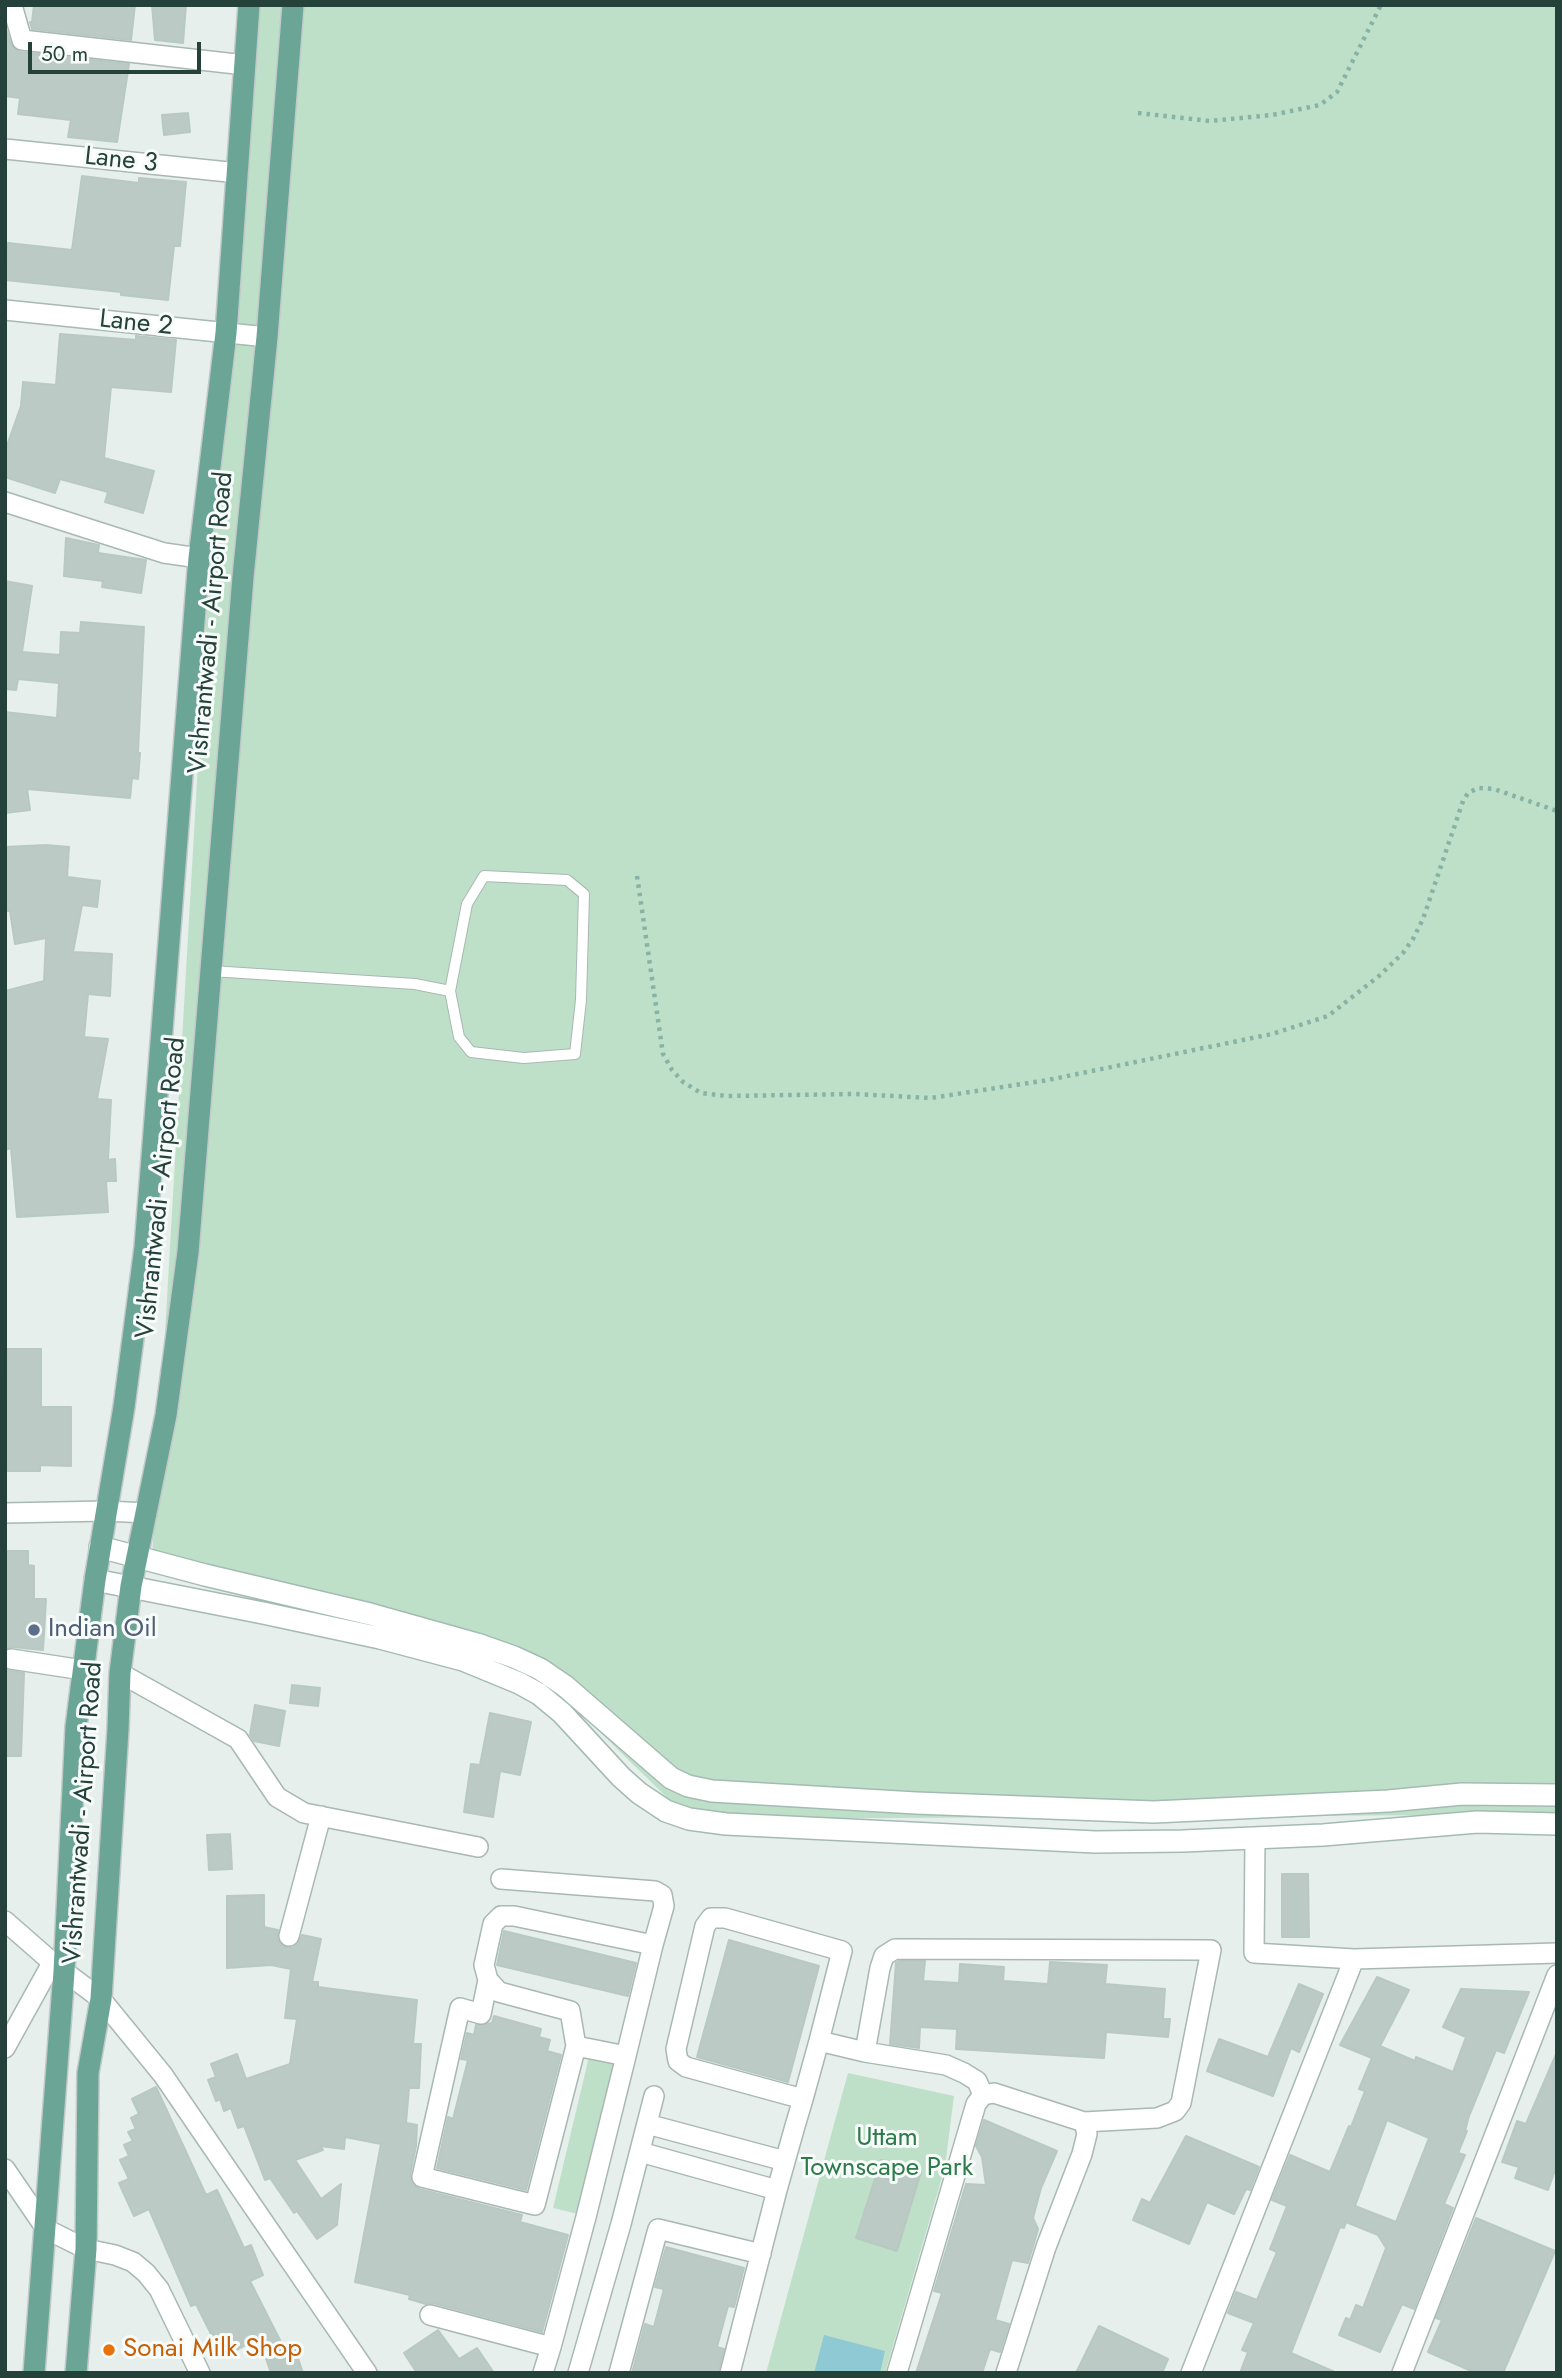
<!DOCTYPE html>
<style>
body{margin:0}
#map{position:relative;width:1562px;height:2378px;overflow:hidden;background:#e6efeb;font-family:Jost,sans-serif}
canvas{display:block}
.frame{position:absolute;inset:0;border:7px solid #24423a;pointer-events:none}
.scale{position:absolute;left:28px;top:42px;width:173px;height:32px;box-sizing:border-box;border:4px solid #24423a;border-top:0;padding-left:9px;font-size:21px;line-height:24px;white-space:nowrap;color:#24423a;-webkit-text-stroke:5px #f7fbf9;paint-order:stroke}
</style>
<div id="map">
<canvas width="1562" height="2378"></canvas>
<div class="frame"></div>
<div class="scale">50 m</div>
</div>
<script>
const context = document.querySelector('canvas').getContext('2d');
context.lineJoin = 'round';
function fill(path, color) { context.fillStyle = color; context.fill(path, 'evenodd'); }
const shape = rows => new Path2D(rows.map(r => 'M' + r).join(''));
function strokePath(path, color, width, dash) { context.strokeStyle = color; context.lineWidth = width; context.lineCap = dash ? 'butt' : 'round'; context.setLineDash(dash || []); context.stroke(path); }
function label(font, color, halo, rows, align = 'center') {
  context.font = font + ' Jost,sans-serif'; context.lineWidth = 6; context.setLineDash([]); context.textBaseline = 'middle'; context.strokeStyle = halo; context.fillStyle = color; for (const [text, x, y, turn = 0] of rows) {
    context.save(); context.translate(x, y); context.rotate((+turn || 0) * Math.PI / 180); context.textAlign = isNaN(turn) ? turn : align; if (halo) context.strokeText(text, 0, 0); context.fillText(text, 0, 0); context.restore();
  }
}
const green = shape([
 [242,5,1557,5,1557,1828,1470,1815,689,1819,564,1697,446,1634,152,1557],
 [593,2040,636,2050,595,2218,553,2208],
 [848,2073,954,2096,945,2167,885,2373,766,2373]
]);
const water = shape([
 [824,2335,885,2351,880,2373,814,2373]
]);
const building = shape([
 [34,5,135,5,131,40,32,29,30,22,32,22,34,5],
 [152,5,186,5,183,43,155,40,152,5],
 [5,26,11,44,20,52,129,64,117,142,68,137,71,120,18,114,20,98,5,96,5,26],
 [188,113,190,132,164,135,162,115,188,113],
 [82,176,139,183,139,178,186,182,180,246,174,246,168,300,121,295,121,292,5,280,8,243,72,250,82,176],
 [60,334,136,340,136,336,176,340,171,392,111,387,104,458,154,471,143,513,105,502,108,492,60,479,55,493,5,477,5,451,21,406,23,382,56,385,60,334],
 [66,538,99,545,98,553,146,560,141,593,102,587,103,581,64,576,66,538],
 [5,581,32,586,22,652,60,655,61,632,80,633,81,622,144,627,138,753,140,753,138,779,132,778,130,798,27,789,30,810,5,813,5,712,57,718,59,683,18,679,16,690,5,689,5,581],
 [46,845,69,847,67,877,100,881,97,907,82,905,73,952,112,954,110,996,88,994,84,1037,108,1039,97,1099,111,1100,108,1160,115,1159,116,1181,106,1181,108,1212,17,1217,11,1148,5,1150,5,991,44,981,46,938,15,944,10,911,5,911,5,847,46,845],
 [7,1349,41,1349,41,1407,71,1407,71,1466,40,1465,40,1471,5,1471,7,1349],
 [5,1551,28,1551,28,1565,34,1566,34,1599,46,1599,43,1650,13,1647,5,1648,5,1551],
 [5,1670,24,1673,21,1756,5,1756,5,1670],
 [292,1685,320,1688,318,1706,290,1703,292,1685],
 [255,1705,285,1711,279,1746,254,1741,250,1735,255,1705],
 [490,1713,531,1722,520,1775,500,1771,493,1817,464,1812,471,1764,480,1765,490,1713],
 [230,1834,232,1869,209,1870,207,1835,230,1834],
 [1282,1874,1308,1874,1309,1937,1282,1937,1282,1874],
 [264,1895,264,1927,278,1930,277,1939,281,1945,293,1948,298,1944,302,1935,321,1939,312,1982,318,1982,318,1987,417,2000,413,2044,421,2044,419,2088,409,2088,406,2123,417,2125,416,2146,410,2175,413,2185,419,2189,522,2215,520,2222,568,2235,542,2332,433,2303,426,2304,409,2299,410,2295,355,2282,381,2144,345,2137,344,2149,320,2146,323,2150,295,2160,321,2199,341,2184,337,2225,317,2239,297,2211,294,2213,270,2178,265,2180,244,2126,238,2128,231,2108,224,2111,220,2099,216,2101,208,2080,216,2077,211,2064,237,2054,246,2079,290,2064,297,2019,285,2018,291,1969,271,1965,227,1968,227,1896,264,1895],
 [504,1931,636,1963,628,1996,497,1965,504,1931],
 [729,1940,819,1966,788,2082,697,2057,729,1940],
 [899,1961,925,1961,923,1981,959,1983,960,1964,1004,1967,1003,1981,1048,1984,1050,1962,1107,1965,1105,1984,1165,1989,1163,2019,1170,2019,1168,2037,1106,2032,1104,2058,956,2049,957,2029,920,2027,919,2048,890,2044,896,1963,899,1961],
 [1377,1977,1409,1990,1380,2046,1415,2061,1416,2057,1453,2072,1466,2037,1443,2027,1461,1989,1529,1992,1504,2053,1496,2050,1469,2116,1465,2131,1467,2131,1458,2153,1465,2155,1444,2204,1453,2208,1414,2309,1402,2304,1380,2352,1339,2335,1346,2318,1350,2320,1356,2305,1363,2308,1386,2248,1378,2235,1346,2222,1344,2228,1340,2227,1291,2353,1337,2373,1240,2373,1248,2352,1242,2350,1254,2323,1228,2313,1236,2292,1257,2300,1277,2252,1270,2249,1287,2206,1272,2200,1290,2155,1330,2172,1349,2126,1351,2127,1365,2091,1359,2089,1372,2058,1340,2045,1377,1977],
 [1387,2120,1429,2138,1396,2222,1355,2206,1387,2120],
 [1299,1984,1323,1994,1299,2052,1291,2048,1273,2096,1207,2071,1219,2039,1268,2057,1299,1984],
 [494,2016,541,2029,539,2037,550,2040,547,2051,561,2055,526,2190,437,2168,448,2117,453,2119,468,2060,461,2059,467,2033,474,2035,476,2025,492,2023,494,2016],
 [1557,2052,1557,2165,1548,2190,1515,2178,1519,2167,1502,2162,1517,2121,1526,2124,1557,2052],
 [156,2087,206,2195,217,2190,244,2248,251,2245,263,2275,250,2281,284,2348,293,2344,303,2373,271,2373,259,2338,236,2350,231,2341,218,2348,196,2304,191,2306,149,2209,134,2216,119,2183,129,2179,120,2160,129,2156,124,2145,133,2141,128,2132,136,2129,131,2118,139,2114,132,2099,156,2087],
 [984,2120,1057,2151,1041,2188,1033,2218,1038,2229,1034,2243,1028,2263,1012,2260,995,2320,1009,2324,1000,2352,990,2349,982,2373,916,2373,942,2293,934,2291,966,2184,986,2185,982,2157,976,2146,984,2120],
 [1186,2136,1259,2167,1250,2190,1246,2189,1234,2214,1207,2202,1189,2244,1133,2220,1142,2199,1150,2203,1186,2136],
 [881,2160,921,2172,897,2251,856,2238,881,2160],
 [1476,2218,1555,2251,1503,2373,1476,2373,1428,2352,1442,2320,1436,2318,1476,2218],
 [666,2247,744,2268,734,2307,728,2306,717,2347,724,2349,718,2373,632,2373,645,2324,654,2327,664,2289,655,2287,666,2247],
 [1099,2326,1168,2359,1162,2373,1076,2373,1099,2326],
 [438,2330,459,2359,477,2348,494,2373,417,2373,404,2353,438,2330]
]);
const path = shape([
 [1138,113,1210,121,1272,115,1320,105,1337,92,1381,5],
 [637,876,663,1054,672,1070,683,1082,701,1093,727,1096,855,1094,931,1098,1048,1080,1272,1034,1328,1016,1379,976,1403,953,1413,939,1423,919,1463,801,1468,793,1478,788,1494,789,1557,811]
]);
const lane = shape([
 [211,971,415,984,450,991,459,1037,471,1052,524,1058,575,1054,581,1000,584,894,567,880,484,876,467,904,450,991]
]);
const street = shape([
 [12,5,22,40,245,65],
 [5,149,238,173],
 [5,310,267,337],
 [5,502,164,553,199,558],
 [5,1513,106,1511,147,1513],
 [11,1659,83,1670],
 [120,1673,238,1739,277,1797,304,1813,478,1847],
 [1255,1838,1254,1953,1354,1959,1557,1953],
 [501,1879,655,1891,662,1895,664,1906,653,1945],
 [5,1921,53,1963,101,1999,163,2075,367,2373],
 [289,1936,321,1816],
 [488,1980,481,2014,460,2008,422,2177,535,2205,576,2046],
 [819,2041,865,2052,946,2065,964,2073,977,2081,983,2095],
 [5,2048,52,1963],
 [865,2052,880,1968,884,1956,895,1949,1211,1950,1181,2103,1175,2111,1157,2118,1084,2122,994,2093,983,2095,976,2104,897,2373],
 [647,2124,785,2161],
 [640,2152,777,2190],
 [5,2169,46,2229,86,2249,115,2255,133,2262,146,2273,159,2289,200,2373],
 [430,2315,551,2347,543,2373],
 [551,2347,586,2217,626,2056,576,2046,570,2011,499,1992,488,1980,484,1965,493,1924,501,1916,514,1916,653,1945,626,2056],
 [578,2373,621,2224,654,2096],
 [619,2373,658,2229,761,2254],
 [730,2373,777,2190,795,2126,803,2099,819,2041,842,1951,725,1918,711,1918,705,1926,676,2049,678,2061,686,2067,803,2099],
 [1006,2373,1046,2247,1082,2154,1087,2134,1084,2122],
 [1191,2373,1354,1959],
 [1402,2373,1557,1975]
]);
const secondary = shape([
 [100,1547,205,1575,370,1614,477,1644,514,1657,540,1669,565,1686,671,1778,688,1786,712,1791,916,1803,1154,1812,1388,1801,1462,1794,1557,1795],
 [95,1580,263,1613,380,1638,463,1660,519,1683,539,1694,562,1713,621,1777,639,1793,666,1811,689,1819,726,1824,1095,1842,1183,1841,1323,1835,1477,1822,1557,1824]
]);
const primary = shape([
 [34,2373,64,1972,76,1727,95,1580,124,1407,145,1247,199,558,226,333,249,5],
 [76,2373,86,2249,88,2073,101,1999,118,1729,120,1673,131,1586,166,1415,188,1252,243,577,267,337,293,5]
]);
const markers = [
 [34,1630,7,"#5c6f8a"],
 [109,2350,7,"#e8710a"]
];
const streetNames = [
 ["Lane 3",121,161,6],
 ["Lane 2",136,324,6],
 ["Vishrantwadi - Airport Road",212,623,-85],
 ["Vishrantwadi - Airport Road",162,1188,-84],
 ["Vishrantwadi - Airport Road",84,1813,-86]
];
const serviceNames = [
 ["Indian Oil",48,1630]
];
const parkNames = [
 ["Uttam",887,2139],
 ["Townscape Park",887,2169]
];
const foodNames = [
 ["Sonai Milk Shop",123,2350]
];
fill(green, '#bfe0c8');
fill(water, '#8ec9d4');
fill(building, '#bbcac4');
strokePath(building, '#b8c9c2', 2);
strokePath(lane, '#a8b8b2', 12);
strokePath(street, '#a8b8b2', 22);
strokePath(secondary, '#a4bbb3', 24);
strokePath(primary, '#c2cac8', 24);
strokePath(path, '#86b3a5', 4.5, [3.5, 5]);
strokePath(lane, '#fff', 10);
strokePath(street, '#fff', 19);
strokePath(secondary, '#fff', 21);
strokePath(primary, '#6aa596', 21);
for (const [x, y, r, color] of markers) { const dot = new Path2D(); dot.arc(x, y, r, 0, 2 * Math.PI); context.fillStyle = color; context.fill(dot); strokePath(dot, '#f7fbf9', 2.5); }
label('26px', '#24423a', '#f7fbf9', streetNames);
label('26px', '#4e5e75', '#f7fbf9', serviceNames, 'left');
label('26px', '#2d7a4b', '#f7fbf9', parkNames);
label('26px', '#c56008', '#f7fbf9', foodNames, 'left');
</script>
